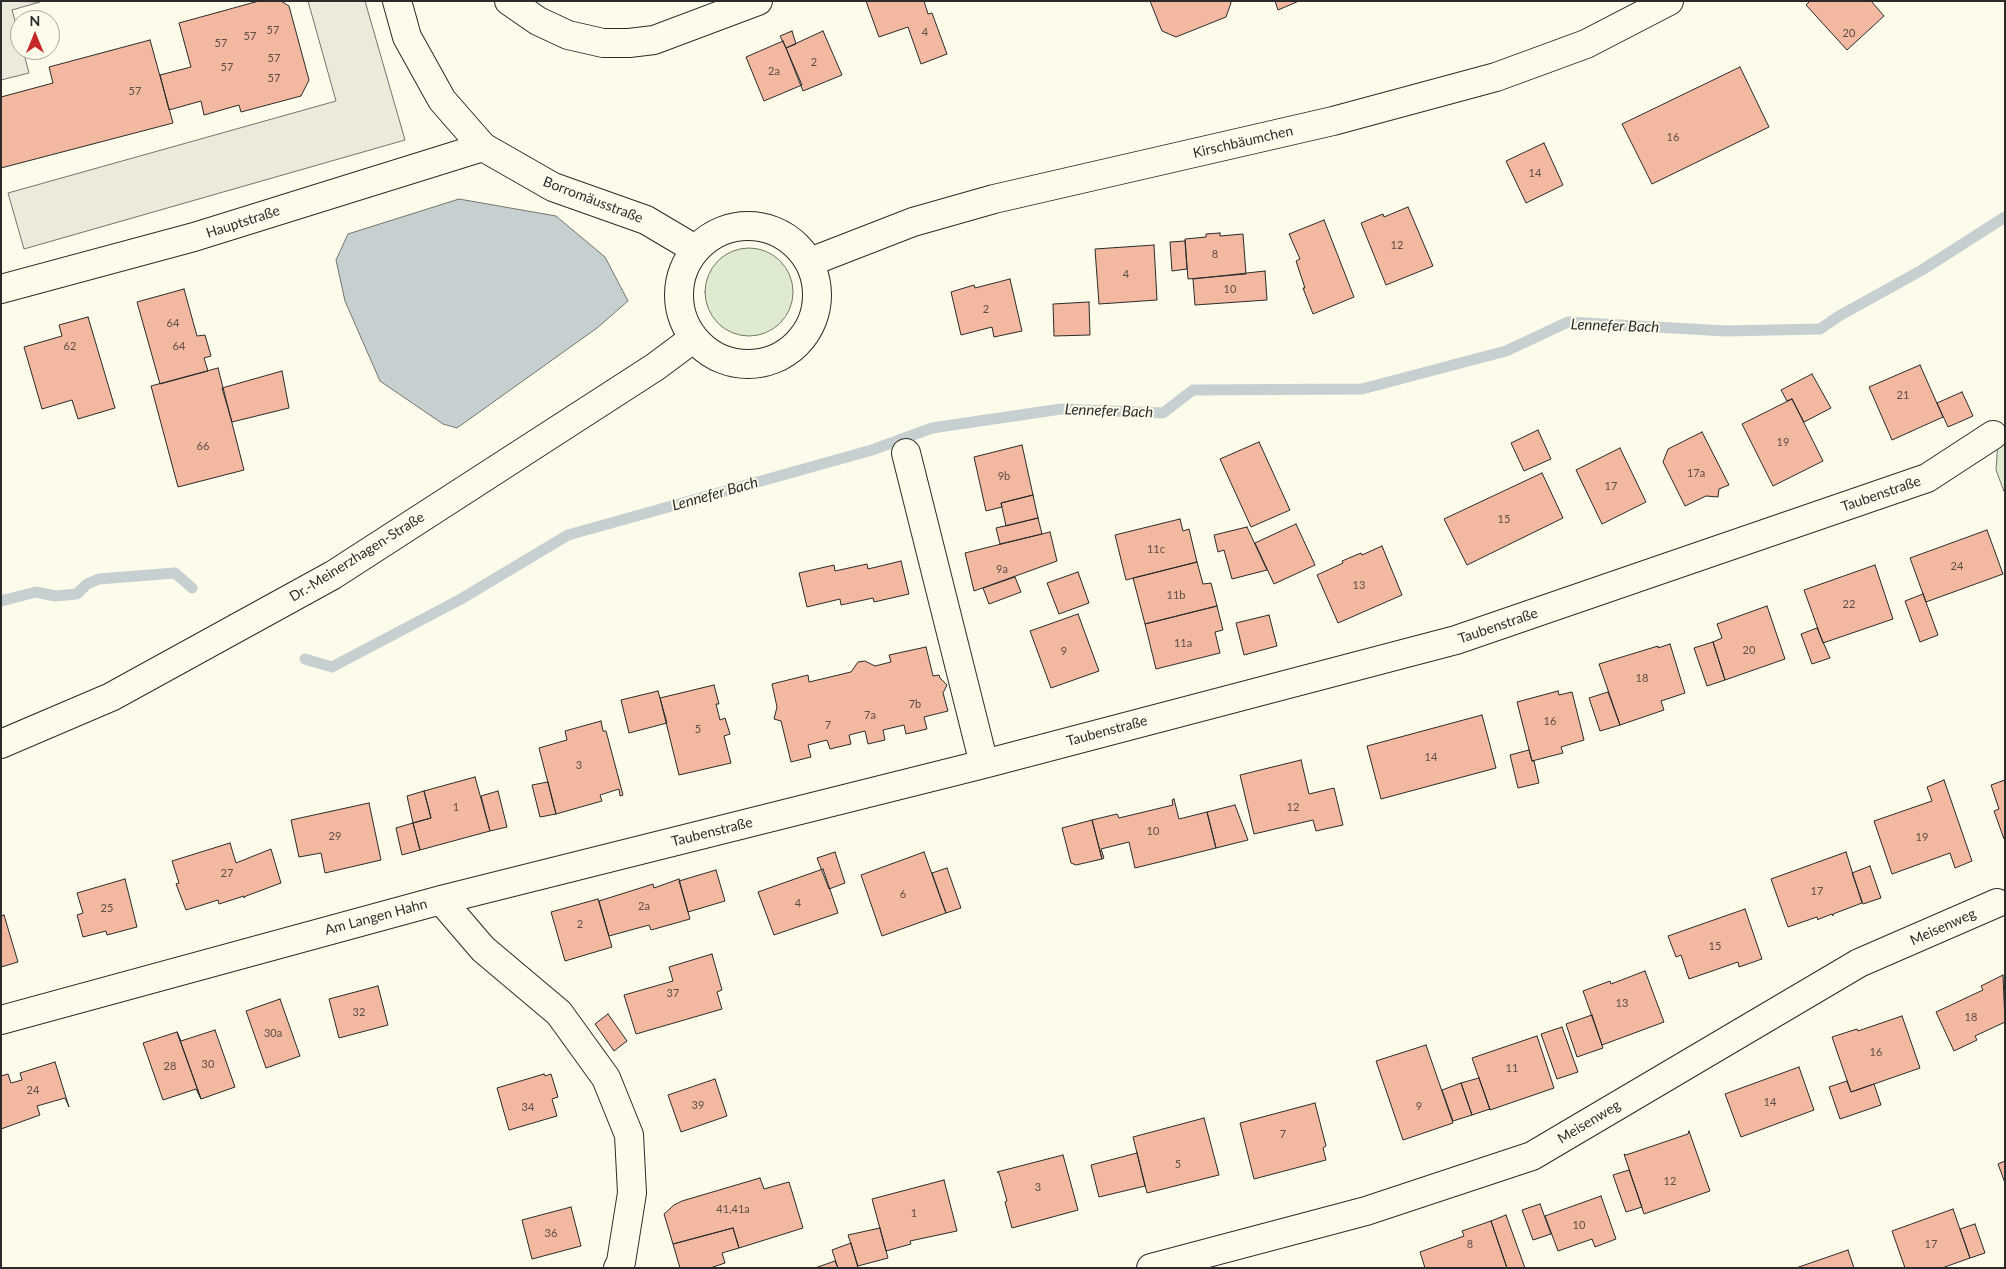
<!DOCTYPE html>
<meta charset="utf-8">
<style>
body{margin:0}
#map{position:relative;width:2006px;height:1269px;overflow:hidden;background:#fdfbea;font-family:Lato,sans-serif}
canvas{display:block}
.frame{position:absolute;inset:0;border:2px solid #2b2b2b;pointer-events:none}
.north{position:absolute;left:10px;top:10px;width:50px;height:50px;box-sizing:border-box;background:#fdfbea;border:1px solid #a9a89e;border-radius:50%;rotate:0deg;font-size:14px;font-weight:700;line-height:20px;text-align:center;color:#2b2b2b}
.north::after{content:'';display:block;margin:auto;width:18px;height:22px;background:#c62828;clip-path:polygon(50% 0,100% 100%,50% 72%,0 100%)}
</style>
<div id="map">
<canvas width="2006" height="1269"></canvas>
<div class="frame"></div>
<div class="north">N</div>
</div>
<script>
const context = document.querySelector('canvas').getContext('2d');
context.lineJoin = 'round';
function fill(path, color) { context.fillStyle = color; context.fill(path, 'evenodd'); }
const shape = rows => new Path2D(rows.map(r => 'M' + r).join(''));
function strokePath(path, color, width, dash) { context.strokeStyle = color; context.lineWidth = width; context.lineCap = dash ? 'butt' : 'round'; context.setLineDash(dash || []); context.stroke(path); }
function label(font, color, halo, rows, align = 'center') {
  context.font = font + ' Lato,sans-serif'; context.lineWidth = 4; context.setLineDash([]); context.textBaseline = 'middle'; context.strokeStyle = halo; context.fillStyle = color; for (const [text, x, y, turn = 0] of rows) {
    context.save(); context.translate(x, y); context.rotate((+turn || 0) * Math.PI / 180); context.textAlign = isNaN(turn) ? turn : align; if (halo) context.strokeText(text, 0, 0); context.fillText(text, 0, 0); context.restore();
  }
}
const green = shape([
 '705 292a44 44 0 1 1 88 0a44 44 0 1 1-88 0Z',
 [2005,438,2005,494,1996,470,1998,441,2005,438]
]);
const parking = shape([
 [1,1,40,2,12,10,20,38,20,50,23,50,29,73,1,80,1,1],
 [308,1,365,1,405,140,24,249,8,193,336,101,308,1]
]);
const water = shape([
 [459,199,556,216,605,257,628,301,597,328,457,428,443,424,380,381,345,301,336,260,348,234,459,199]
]);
const stream = shape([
 [1,601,36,592,55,596,77,594,87,584,99,579,175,573,192,588],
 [305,659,332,667,461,599,568,535,872,450,932,428,1061,409,1163,413,1193,390,1362,389,1506,351,1568,322,1726,331,1820,329,1839,316,1922,270,2005,217]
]);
const building = shape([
 [259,1,281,1,289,6,309,80,301,96,241,112,239,105,204,115,201,101,169,110,160,75,191,67,179,23,259,1],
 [866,1,924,1,928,14,932,13,947,54,921,64,908,27,879,37,866,1],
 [1150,1,1231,1,1231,3,1226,17,1176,37,1162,31,1150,1],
 [1275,1,1299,1,1278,10,1275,1],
 [1810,1,1871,1,1884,16,1847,50,1806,5,1810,1],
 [792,31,796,44,786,48,780,36,792,31],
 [823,31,842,75,803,91,786,48,823,31],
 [150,40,173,123,1,168,1,97,53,83,49,67,150,40],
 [783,41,802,85,764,101,746,57,783,41],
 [1740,67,1769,127,1652,184,1622,124,1740,67],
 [1544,143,1563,185,1526,203,1506,161,1544,143],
 [1408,207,1433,266,1386,285,1361,223,1383,214,1384,217,1408,207],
 [1324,220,1354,297,1313,314,1303,288,1305,288,1296,261,1300,259,1289,234,1324,220],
 [1220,233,1220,236,1243,234,1246,274,1188,279,1185,239,1206,237,1206,234,1220,233],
 [1185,241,1187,269,1172,271,1170,242,1185,241],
 [1154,245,1157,300,1099,304,1095,249,1154,245],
 [1265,271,1267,300,1195,305,1193,279,1265,271],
 [1010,279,1022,331,994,337,992,327,961,335,951,292,974,285,975,288,1010,279],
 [184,289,197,336,205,335,211,356,204,358,208,371,160,384,137,302,184,289],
 [1089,302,1090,335,1054,336,1053,304,1089,302],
 [88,317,115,408,78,419,72,400,42,409,24,347,62,336,59,325,88,317],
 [1920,365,1943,417,1892,440,1869,387,1920,365],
 [218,368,244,470,178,487,151,386,218,368],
 [282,371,289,408,232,422,222,388,282,371],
 [1812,374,1831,408,1804,422,1792,399,1787,401,1781,390,1812,374],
 [1962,392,1973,416,1948,427,1937,403,1962,392],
 [1792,399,1823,461,1773,486,1742,424,1792,399],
 [1538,430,1551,459,1524,471,1511,443,1538,430],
 [1702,432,1729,485,1719,489,1718,497,1706,496,1685,506,1663,462,1668,449,1702,432],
 [1259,442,1290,510,1251,527,1220,459,1259,442],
 [1022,445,1033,495,1001,503,1002,507,986,511,974,457,1022,445],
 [1620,448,1646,502,1602,524,1576,470,1620,448],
 [1542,473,1563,518,1467,565,1444,519,1542,473],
 [1033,495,1038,518,1006,526,1001,503,1033,495],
 [1038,518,1042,534,1000,544,996,528,1038,518],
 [1180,519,1183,531,1189,529,1197,562,1126,580,1115,535,1180,519],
 [1296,524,1315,565,1274,584,1255,543,1296,524],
 [1247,527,1267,570,1232,579,1224,550,1218,552,1214,535,1247,527],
 [1987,530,2003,574,1926,602,1910,558,1987,530],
 [1050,532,1057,561,974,591,965,553,1050,532],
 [1382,546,1402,595,1338,623,1317,575,1343,563,1342,561,1361,553,1362,555,1382,546],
 [901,561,909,594,874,602,873,598,841,605,840,599,807,607,799,573,834,565,835,571,867,564,868,569,901,561],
 [1197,562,1203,584,1211,583,1217,606,1145,624,1133,578,1197,562],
 [1875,565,1893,619,1823,643,1804,590,1875,565],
 [1078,572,1089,603,1059,614,1047,583,1078,572],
 [1015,577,1021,592,989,604,983,588,1015,577],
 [1923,594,1938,635,1920,642,1905,601,1923,594],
 [1217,606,1223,630,1215,632,1220,653,1156,669,1145,624,1217,606],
 [1767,606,1785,659,1725,680,1713,642,1722,638,1717,624,1767,606],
 [1078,614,1099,671,1051,688,1030,631,1078,614],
 [1269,615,1277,646,1244,655,1236,623,1269,615],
 [1817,628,1830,658,1812,664,1801,634,1817,628],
 [1713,642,1725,680,1707,686,1694,648,1713,642],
 [1670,644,1685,693,1661,701,1664,710,1620,725,1599,664,1658,646,1658,648,1670,644],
 [926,647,933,676,939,675,940,678,947,685,943,693,948,711,924,717,927,729,906,734,904,725,883,730,885,740,868,744,865,731,849,735,851,744,830,749,827,740,808,745,811,757,791,762,781,721,774,719,777,707,772,684,808,675,809,682,851,672,858,662,865,661,875,666,891,662,889,655,926,647],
 [714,685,719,704,716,704,720,720,725,718,730,734,724,736,731,763,679,775,660,698,714,685],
 [658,691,667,723,629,733,621,700,658,691],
 [1558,691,1559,695,1572,692,1584,740,1561,747,1563,753,1532,761,1517,702,1558,691],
 [1608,692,1620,725,1600,731,1589,698,1608,692],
 [1482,715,1496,768,1381,799,1367,746,1482,715],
 [601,721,603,731,606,731,623,795,620,796,619,789,600,795,602,801,556,814,539,748,567,740,565,731,601,721],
 [1529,750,1532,761,1534,761,1539,783,1518,788,1510,755,1529,750],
 [1301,760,1309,794,1334,788,1343,825,1316,831,1313,820,1254,834,1240,775,1301,760],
 [475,777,490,831,420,850,413,823,431,818,424,791,475,777],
 [1944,780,1972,861,1955,868,1950,853,1892,874,1874,821,1932,801,1927,787,1944,780],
 [2005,780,2005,838,2004,839,1994,811,1999,809,1991,785,2005,780],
 [548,782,556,814,540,817,532,785,548,782],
 [424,791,431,818,413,823,407,796,424,791],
 [498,791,507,827,490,831,481,796,498,791],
 [1174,799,1179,819,1207,812,1216,848,1135,868,1129,842,1101,849,1104,858,1102,859,1092,820,1117,814,1119,818,1173,805,1172,800,1174,799],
 [369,803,381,860,325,873,321,853,299,857,291,820,369,803],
 [1235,805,1248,840,1216,848,1207,812,1235,805],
 [1092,820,1102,859,1076,865,1071,863,1062,828,1092,820],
 [413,823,420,850,402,855,396,828,413,823],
 [230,843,236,863,271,849,281,883,246,896,244,898,244,896,219,904,218,900,186,910,176,884,179,883,172,861,230,843],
 [835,852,845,883,829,889,817,858,835,852],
 [924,852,946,913,882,936,861,875,924,852],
 [1846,852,1862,903,1833,914,1833,916,1832,914,1819,919,1818,920,1817,917,1788,927,1771,879,1846,852],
 [1870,866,1881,898,1863,904,1852,873,1870,866],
 [947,868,961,908,946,913,932,873,947,868],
 [823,869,838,913,774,935,758,892,823,869],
 [716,870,725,901,688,912,679,881,716,870],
 [125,879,137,927,107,935,106,931,83,937,77,915,83,913,77,893,125,879],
 [679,879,690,919,651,930,649,925,609,936,599,901,653,884,654,888,679,879],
 [598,899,612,947,565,961,551,912,598,899],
 [1745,909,1762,959,1739,967,1738,962,1689,979,1681,955,1676,957,1668,936,1745,909],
 [4,915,18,962,1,967,1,916,4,915],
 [712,954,722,990,717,992,722,1009,636,1034,624,995,673,981,669,967,712,954],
 [1645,971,1664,1022,1602,1045,1583,991,1610,981,1611,984,1645,971],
 [2003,975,2005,1022,1975,1036,1977,1040,1954,1051,1936,1012,1983,990,1981,986,2003,975],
 [378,986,388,1025,339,1038,329,999,378,986],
 [280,999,300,1056,266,1068,246,1011,280,999],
 [608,1014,627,1041,614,1051,595,1024,608,1014],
 [1592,1015,1603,1048,1577,1057,1566,1024,1592,1015],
 [1902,1016,1920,1068,1851,1092,1832,1037,1857,1029,1858,1031,1902,1016],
 [1562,1027,1578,1072,1557,1079,1541,1034,1562,1027],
 [215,1030,235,1087,201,1099,177,1032,181,1041,215,1030],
 [177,1032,201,1099,196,1089,163,1100,143,1043,177,1032],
 [1537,1036,1554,1088,1490,1110,1472,1058,1537,1036],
 [1426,1045,1453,1123,1403,1140,1376,1061,1426,1045],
 [55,1062,69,1107,65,1098,37,1106,40,1115,1,1129,1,1076,8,1074,11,1083,22,1080,20,1073,55,1062],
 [1799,1067,1814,1110,1741,1137,1725,1094,1799,1067],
 [544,1074,545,1076,551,1074,558,1097,552,1099,557,1116,509,1130,497,1088,544,1074],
 [1479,1078,1490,1109,1472,1115,1461,1083,1479,1078],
 [715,1079,727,1116,681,1132,668,1095,715,1079],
 [1847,1081,1851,1092,1874,1084,1881,1105,1840,1119,1829,1087,1847,1081],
 [1461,1083,1472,1115,1453,1121,1442,1090,1461,1083],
 [1315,1103,1326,1146,1323,1148,1326,1160,1254,1179,1240,1123,1315,1103],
 [1204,1118,1219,1175,1147,1193,1133,1137,1204,1118],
 [1689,1131,1710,1191,1644,1214,1624,1154,1626,1155,1688,1134,1689,1131],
 [1137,1153,1145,1186,1099,1197,1091,1165,1137,1153],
 [1063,1155,1078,1210,1012,1228,1005,1202,1007,1201,999,1173,997,1172,1063,1155],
 [2005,1161,2005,1183,1998,1164,2005,1161],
 [1629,1170,1642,1207,1626,1212,1613,1175,1629,1170],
 [760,1178,764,1189,789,1182,803,1228,739,1248,733,1228,673,1244,664,1214,674,1205,682,1201,760,1178],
 [944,1180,957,1231,910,1241,911,1244,886,1251,872,1199,944,1180],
 [1601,1196,1616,1239,1595,1247,1592,1239,1558,1251,1545,1216,1601,1196],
 [1540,1204,1551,1234,1533,1240,1522,1210,1540,1204],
 [571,1207,581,1246,532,1259,522,1220,571,1207],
 [1953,1209,1970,1258,1942,1268,1905,1268,1892,1231,1953,1209],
 [1506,1215,1525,1268,1507,1268,1491,1221,1506,1215],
 [1491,1221,1507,1268,1425,1268,1420,1252,1464,1236,1462,1231,1491,1221],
 [1975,1224,1985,1253,1970,1258,1960,1229,1975,1224],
 [733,1228,739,1248,722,1253,725,1263,710,1268,680,1268,673,1244,733,1228],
 [880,1228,888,1258,858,1266,848,1235,880,1228],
 [851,1243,858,1268,838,1268,832,1250,851,1243],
 [1848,1250,1854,1268,1796,1268,1848,1250],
 [835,1261,838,1268,815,1268,835,1261]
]);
const minor = shape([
 [509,1,538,21,568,35,603,43,629,43,654,40,758,1],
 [1,289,194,237,483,147],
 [906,453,984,764],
 [441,900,483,949,559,1013,606,1078,629,1135,632,1193,621,1262,618,1268],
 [1,1020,441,900,984,764,1456,640,1927,478,1993,435],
 [1151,1268,1366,1211,1532,1156,1859,963,1997,903]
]);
const tertiary = shape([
 [397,1,407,37,442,100,483,147,553,187,646,220,695,249]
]);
const secondary = shape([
 '679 295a69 69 0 1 1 138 0a69 69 0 1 1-138 0Z',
 [810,262,913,222,994,199,1333,121,1496,77,1586,44,1669,1],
 [1,744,111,697,333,575,655,367,694,338]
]);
const numberNames = [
 ["57",273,30],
 ["4",925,32],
 ["20",1849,33],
 ["57",250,36],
 ["57",221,43],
 ["57",274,58],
 ["2",814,62],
 ["57",227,67],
 ["2a",774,71],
 ["57",274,78],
 ["57",135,91],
 ["16",1673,137],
 ["14",1535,173],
 ["12",1397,245],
 ["8",1215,254],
 ["4",1126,274],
 ["10",1230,289],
 ["2",986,309],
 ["64",173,323],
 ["62",70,346],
 ["64",179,346],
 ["21",1903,395],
 ["19",1783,442],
 ["66",203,446],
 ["17a",1696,473],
 ["9b",1004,476],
 ["17",1611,486],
 ["15",1504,519],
 ["11c",1156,549],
 ["24",1957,566],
 ["9a",1002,569],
 ["13",1359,585],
 ["11b",1176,595],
 ["22",1849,604],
 ["11a",1183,643],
 ["20",1749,650],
 ["9",1064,651],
 ["18",1642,678],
 ["7b",915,704],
 ["7a",870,715],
 ["16",1550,721],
 ["7",828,725],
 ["5",698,729],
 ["14",1431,757],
 ["3",579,765],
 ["1",456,807],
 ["12",1293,807],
 ["10",1153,831],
 ["29",335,836],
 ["19",1922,837],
 ["27",227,873],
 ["17",1817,891],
 ["6",903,894],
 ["4",798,903],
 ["2a",644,906],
 ["25",107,908],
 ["2",580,924],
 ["15",1715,946],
 ["37",673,993],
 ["13",1622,1003],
 ["32",359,1012],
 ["18",1971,1017],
 ["30a",273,1033],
 ["16",1876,1052],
 ["30",208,1064],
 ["28",170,1066],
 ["11",1512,1068],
 ["24",33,1090],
 ["14",1770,1102],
 ["39",698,1105],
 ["9",1419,1106],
 ["34",528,1107],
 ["7",1283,1134],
 ["5",1178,1164],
 ["12",1670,1181],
 ["3",1038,1187],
 ["41,41a",733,1209],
 ["1",914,1213],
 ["10",1579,1225],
 ["36",551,1233],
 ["8",1470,1244],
 ["17",1931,1244]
];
const streetNames = [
 ["Kirschbäumchen",1243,142,-13],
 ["Borromäusstraße",593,200,21],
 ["Hauptstraße",243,222,-18],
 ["Taubenstraße",1881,494,-19],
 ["Dr.-Meinerzhagen-Straße",357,557,-32],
 ["Taubenstraße",1498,626,-19],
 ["Taubenstraße",1107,731,-15],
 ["Taubenstraße",712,832,-14],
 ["Am Langen Hahn",376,917,-15],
 ["Meisenweg",1943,927,-24],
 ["Meisenweg",1589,1122,-31]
];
const waterNames = [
 ["Lennefer Bach",1615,326,2],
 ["Lennefer Bach",1109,411,2],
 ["Lennefer Bach",715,494,-16]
];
fill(green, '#deebd1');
strokePath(green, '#74746e', 1);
fill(parking, '#eceadb');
strokePath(parking, '#74746e', 1);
fill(water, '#c7d0d0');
strokePath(water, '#74746e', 1);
strokePath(stream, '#c7d0d0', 11);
fill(building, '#f2b8a0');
strokePath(building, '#2b2b2b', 1);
strokePath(minor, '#2b2b2b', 30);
strokePath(tertiary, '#2b2b2b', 30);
strokePath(secondary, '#2b2b2b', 30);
strokePath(minor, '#fdfbea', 28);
strokePath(tertiary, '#fdfbea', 28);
strokePath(secondary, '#fdfbea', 28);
label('11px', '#5d4e48', null, numberNames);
label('14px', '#2b2b2b', '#fdfbea', streetNames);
label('italic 15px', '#2b2b2b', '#fdfbea', waterNames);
</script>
